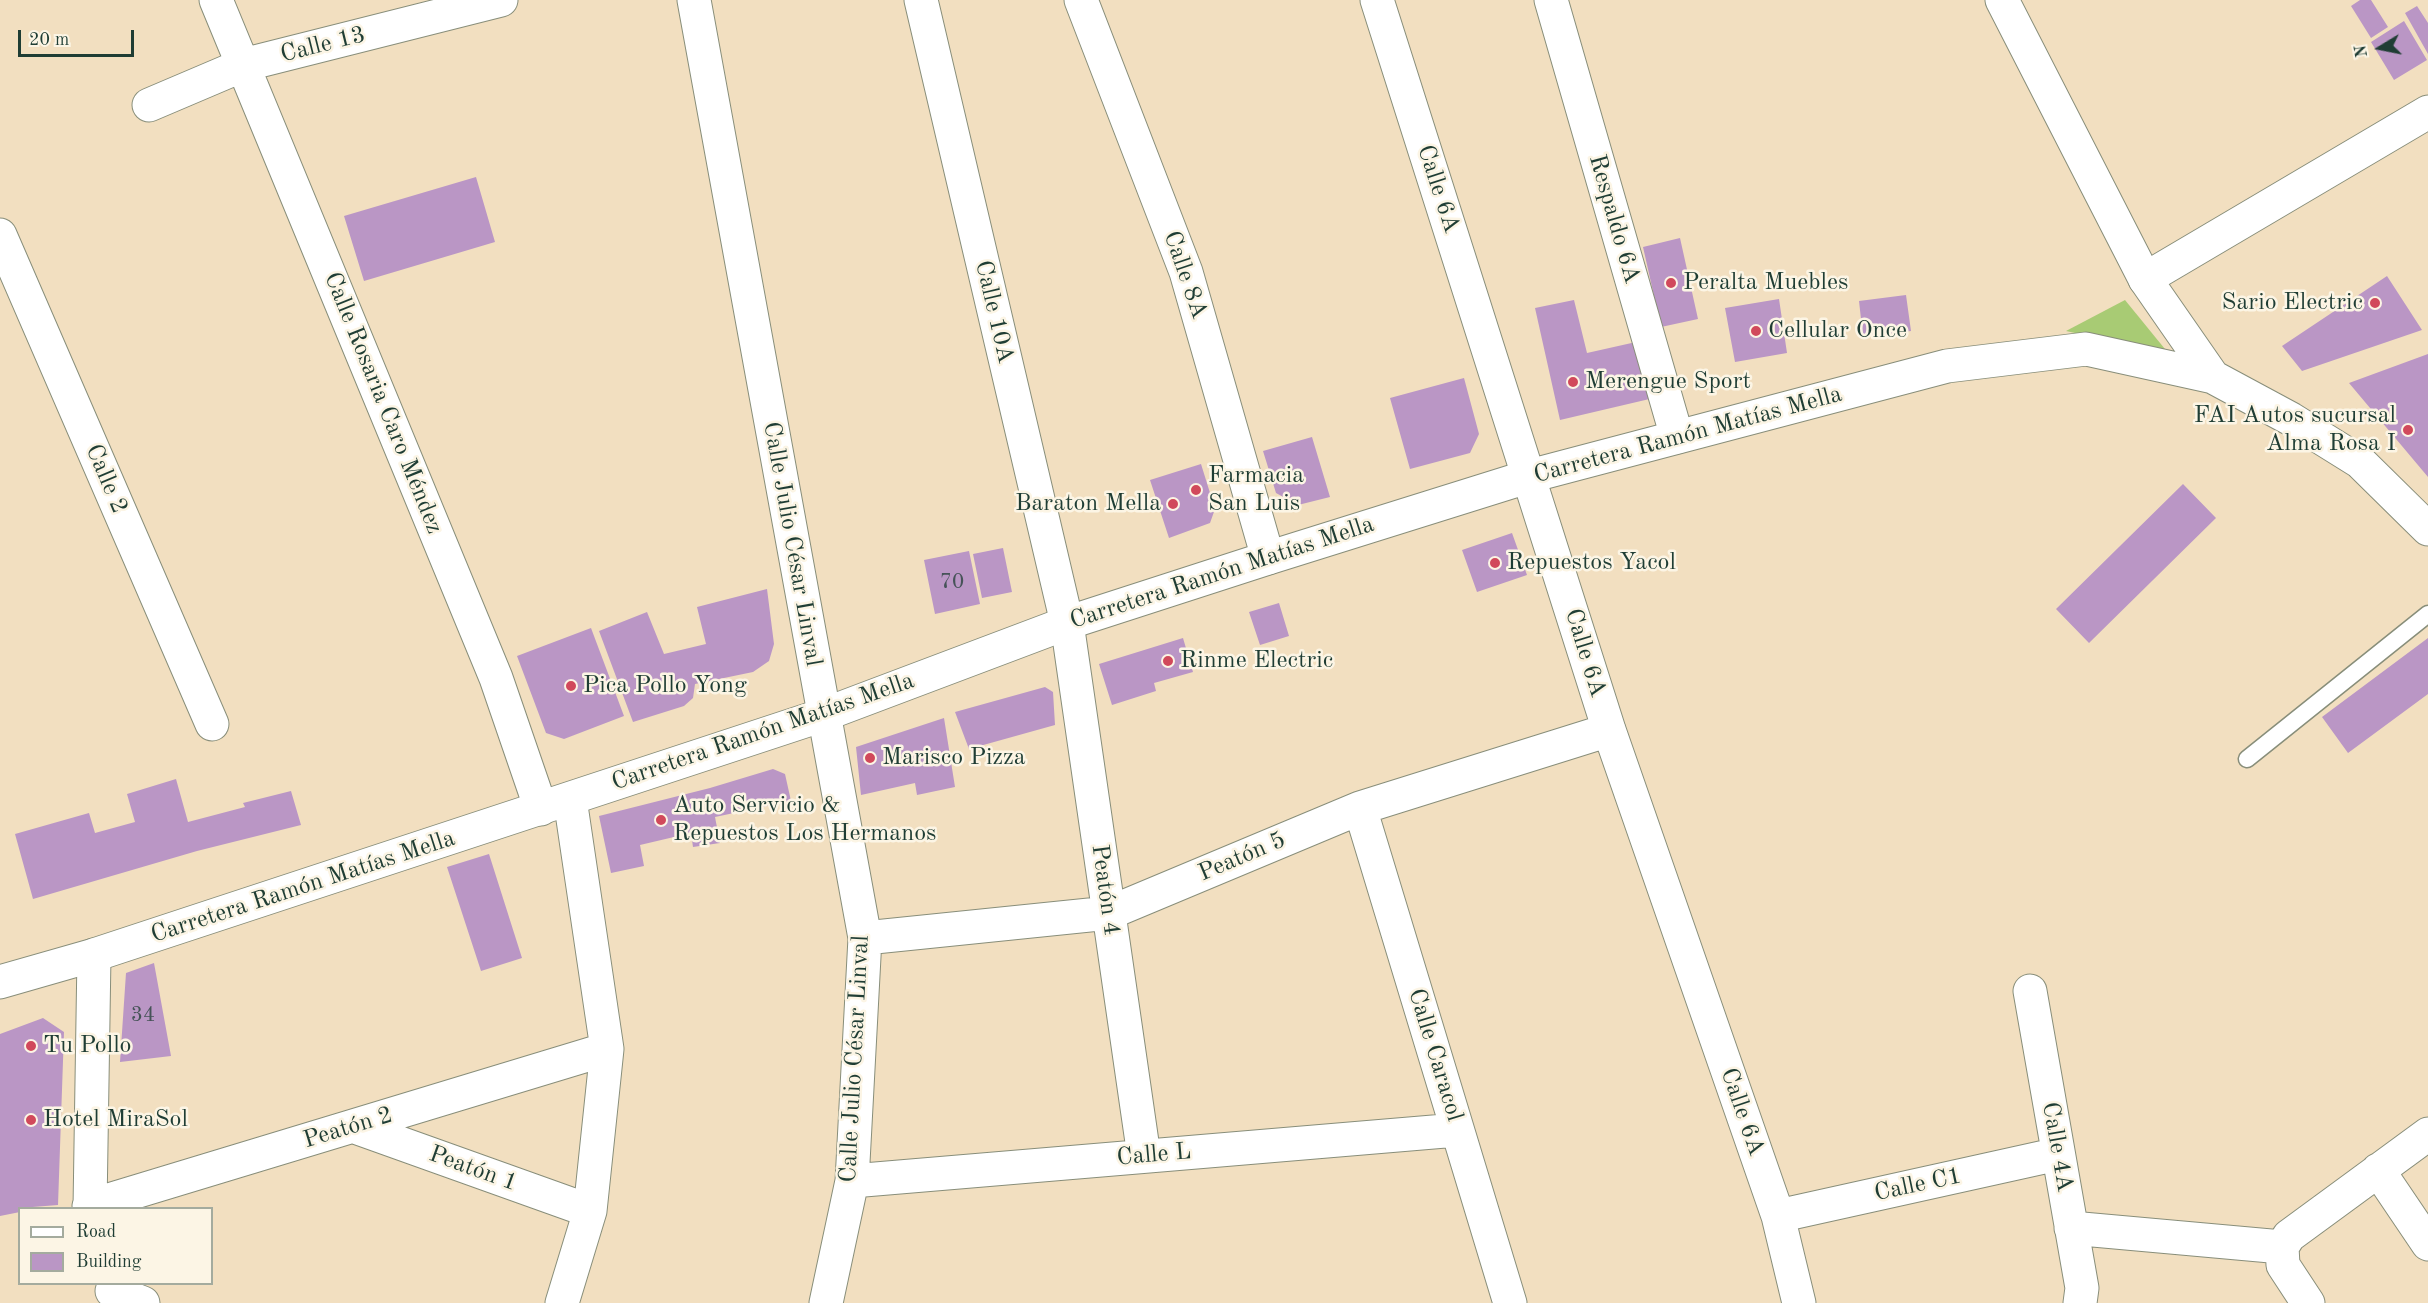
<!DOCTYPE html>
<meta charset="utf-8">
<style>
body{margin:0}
#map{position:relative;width:2428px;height:1303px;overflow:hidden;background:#f2dfc0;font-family:"Old Standard TT",serif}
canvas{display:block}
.legend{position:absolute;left:18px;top:1207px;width:195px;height:78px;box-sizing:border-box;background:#fcf5e5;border:2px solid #a4ab9e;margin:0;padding:8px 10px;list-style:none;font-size:18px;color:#1f3d34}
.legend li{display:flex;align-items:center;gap:12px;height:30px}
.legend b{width:30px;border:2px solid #a4ab9e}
.north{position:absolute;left:2350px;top:18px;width:60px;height:60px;-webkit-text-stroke:4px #fcf5e5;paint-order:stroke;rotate:260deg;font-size:16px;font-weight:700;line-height:24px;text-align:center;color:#1f3d34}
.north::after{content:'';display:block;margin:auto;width:21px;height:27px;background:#1f3d34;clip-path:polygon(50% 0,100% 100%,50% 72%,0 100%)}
.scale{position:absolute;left:18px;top:30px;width:116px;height:27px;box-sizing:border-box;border:3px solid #1f3d34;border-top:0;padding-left:8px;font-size:18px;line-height:21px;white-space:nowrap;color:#1f3d34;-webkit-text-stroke:4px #fcf5e5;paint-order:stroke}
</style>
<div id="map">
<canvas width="2428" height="1303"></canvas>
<ul class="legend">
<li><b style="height:8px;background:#fff"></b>Road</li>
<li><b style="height:16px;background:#ba96c5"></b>Building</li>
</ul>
<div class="north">N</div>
<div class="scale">20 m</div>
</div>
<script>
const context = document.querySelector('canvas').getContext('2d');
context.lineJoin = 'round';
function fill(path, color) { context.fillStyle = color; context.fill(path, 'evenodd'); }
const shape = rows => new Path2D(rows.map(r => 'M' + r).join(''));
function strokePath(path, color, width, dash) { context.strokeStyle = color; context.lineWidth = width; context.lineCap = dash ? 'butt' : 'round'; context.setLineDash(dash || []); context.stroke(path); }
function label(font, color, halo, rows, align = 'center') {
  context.font = font + ' "Old Standard TT",serif'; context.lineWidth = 5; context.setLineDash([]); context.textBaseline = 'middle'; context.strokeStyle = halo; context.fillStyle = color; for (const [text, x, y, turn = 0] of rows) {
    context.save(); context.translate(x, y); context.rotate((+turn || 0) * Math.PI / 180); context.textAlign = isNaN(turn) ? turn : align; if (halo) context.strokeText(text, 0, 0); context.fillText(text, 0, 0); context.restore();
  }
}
const green = shape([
 [2125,300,2169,354,2066,331]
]);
const building = shape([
 [2360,0,2371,0,2388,27,2371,38,2351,6],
 [2417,6,2428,23,2428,54,2405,13],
 [2404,21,2427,60,2394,80,2371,42],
 [476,177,495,242,364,281,344,216],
 [1680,238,1698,319,1661,327,1643,247],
 [2387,276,2422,330,2302,371,2282,346],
 [1906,295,1911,331,1863,337,1859,301],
 [1779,299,1787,353,1735,362,1725,308],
 [1574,300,1587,353,1645,340,1658,397,1560,420,1535,308],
 [2428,354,2428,477,2349,383],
 [1464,378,1479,434,1470,453,1410,469,1390,398],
 [1312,437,1330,497,1298,505,1276,493,1263,451],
 [1201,464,1215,509,1210,523,1169,538,1150,480],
 [2183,484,2216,518,2089,643,2056,609],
 [1512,533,1527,575,1477,592,1462,550],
 [1003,548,1012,592,982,598,973,554],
 [969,551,980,604,935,614,924,560],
 [767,589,774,644,769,661,753,672,695,684,693,698,684,706,633,722,599,631,647,612,664,654,706,644,697,607],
 [1279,603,1289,636,1260,645,1249,612],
 [591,628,624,716,564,739,546,733,517,656],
 [1183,638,1193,672,1154,683,1156,691,1112,705,1099,664],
 [2428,638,2428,694,2348,753,2322,717],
 [1045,687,1053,692,1055,725,969,749,955,712],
 [944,718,955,787,917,795,915,783,861,795,856,747],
 [773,769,785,774,791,801,715,817,720,843,693,847,691,833,640,845,644,866,611,873,599,816,710,788],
 [176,779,188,822,245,807,243,803,291,791,301,825,197,851,33,899,15,834,89,813,95,833,135,822,127,794],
 [489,854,522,958,481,971,447,867],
 [154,963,171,1056,120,1062,126,973],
 [43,1018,64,1032,58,1205,20,1208,20,1212,0,1216,0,1034]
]);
const lane = shape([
 [2247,759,2428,614]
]);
const street = shape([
 [216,0,496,678,541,809],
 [694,0,865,938,852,1181,826,1303],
 [921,0,1067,623,1144,1156],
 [1081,0,1186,272,1268,558],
 [1377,0,1609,730,1778,1216,1799,1303],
 [1551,0,1677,437],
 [149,105,243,65,501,0],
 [0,235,212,724],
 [2145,279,2428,112],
 [1360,808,1510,1303],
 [865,938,1109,913,1360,808,1609,730],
 [2030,991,2082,1288,2080,1303],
 [355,1127,590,1211],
 [2378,1170,2428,1244],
 [852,1181,1457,1130],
 [89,1206,607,1049],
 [90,1208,94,955],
 [1778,1216,2058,1154],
 [2071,1228,2282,1247],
 [112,1291,143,1303],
 [562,1303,590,1211,607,1049,570,799],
 [2308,1303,2283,1265,2282,1247,2289,1236,2428,1134]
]);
const secondary = shape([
 [2002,0,2145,279,2213,377],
 [0,982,94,955,823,715,1067,623,1268,558,1530,476,1947,366,2086,349,2213,377,2291,419,2360,462,2428,529]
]);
const markers = [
 [1671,283,6,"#d1495b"],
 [2375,303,6,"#d1495b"],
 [1756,331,6,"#d1495b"],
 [1573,382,6,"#d1495b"],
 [2408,430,6,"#d1495b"],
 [1196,490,6,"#d1495b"],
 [1173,504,6,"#d1495b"],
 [1495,563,6,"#d1495b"],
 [1168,661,6,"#d1495b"],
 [571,686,6,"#d1495b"],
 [870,758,6,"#d1495b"],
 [661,820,6,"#d1495b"],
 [31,1046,6,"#d1495b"],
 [31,1120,6,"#d1495b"]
];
const numberNames = [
 ["70",952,582],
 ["34",143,1015]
];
const streetNames = [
 ["Calle 13",323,45,-14],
 ["Calle 6A",1438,189,72],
 ["Respaldo 6A",1614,219,74],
 ["Calle 8A",1185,275,71],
 ["Calle 10A",994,312,77],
 ["Calle Rosaria Caro Méndez",383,403,68],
 ["Carretera Ramón Matías Mella",1688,435,-15],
 ["Calle 2",106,479,67],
 ["Calle Julio César Linval",792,544,80],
 ["Carretera Ramón Matías Mella",1222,573,-18],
 ["Calle 6A",1585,653,73],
 ["Carretera Ramón Matías Mella",763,732,-19],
 ["Peatón 5",1242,857,-23],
 ["Carretera Ramón Matías Mella",303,887,-18],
 ["Peatón 4",1105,890,82],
 ["Calle Caracol",1435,1055,73],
 ["Calle Julio César Linval",855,1059,-87],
 ["Calle 6A",1742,1112,71],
 ["Peatón 2",348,1128,-17],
 ["Calle 4A",2057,1147,80],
 ["Calle L",1154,1155,-5],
 ["Peatón 1",473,1169,20],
 ["Calle C1",1918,1185,-12]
];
const poiNames = [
 ["Peralta Muebles",1683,283],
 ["Sario Electric",2363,303,"right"],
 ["Cellular Once",1768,331],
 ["Merengue Sport",1585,382],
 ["FAI Autos sucursal",2396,416,"right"],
 ["Alma Rosa I",2396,444,"right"],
 ["Farmacia",1208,476],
 ["San Luis",1208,504],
 ["Baraton Mella",1161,504,"right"],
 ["Repuestos Yacol",1507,563],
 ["Rinme Electric",1180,661],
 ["Pica Pollo Yong",583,686],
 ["Marisco Pizza",882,758],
 ["Auto Servicio &",673,806],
 ["Repuestos Los Hermanos",673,834],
 ["Tu Pollo",43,1046],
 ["Hotel MiraSol",43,1120]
];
fill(green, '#a8cb74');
fill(building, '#ba96c5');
strokePath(lane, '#888e7a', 19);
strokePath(street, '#888e7a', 35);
strokePath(secondary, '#888e7a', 35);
strokePath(lane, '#fff', 16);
strokePath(street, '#fff', 33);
strokePath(secondary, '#fff', 33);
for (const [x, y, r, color] of markers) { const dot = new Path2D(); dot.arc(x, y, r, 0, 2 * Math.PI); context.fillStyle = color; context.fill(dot); strokePath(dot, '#fcf5e5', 2); }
label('21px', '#465358', null, numberNames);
label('24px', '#1f3d34', '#fcf5e5', streetNames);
label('24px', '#1f3d34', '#fcf5e5', poiNames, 'left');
</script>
